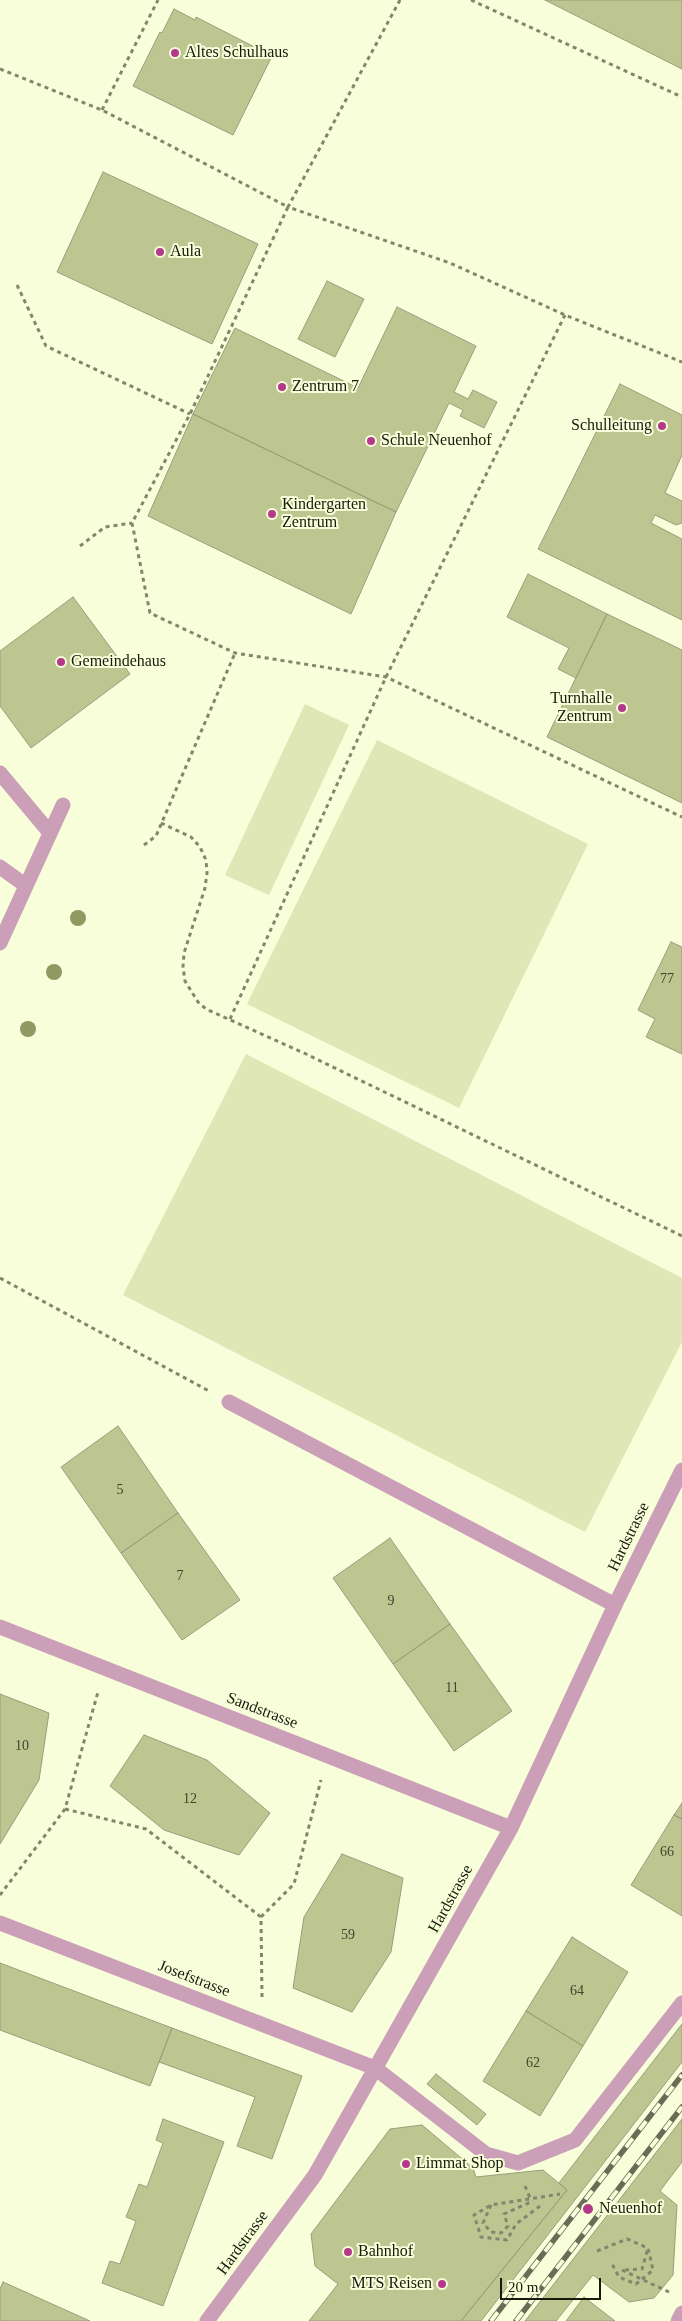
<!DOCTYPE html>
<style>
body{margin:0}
#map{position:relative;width:682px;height:2321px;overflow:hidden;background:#f7fed9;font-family:"Times New Roman",serif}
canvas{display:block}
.scale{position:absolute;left:500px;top:2278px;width:101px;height:22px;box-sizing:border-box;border:2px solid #181a0c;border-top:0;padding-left:6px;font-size:15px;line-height:18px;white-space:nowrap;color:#181a0c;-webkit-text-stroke:4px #f7fed9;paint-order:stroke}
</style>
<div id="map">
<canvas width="682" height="2321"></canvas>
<div class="scale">20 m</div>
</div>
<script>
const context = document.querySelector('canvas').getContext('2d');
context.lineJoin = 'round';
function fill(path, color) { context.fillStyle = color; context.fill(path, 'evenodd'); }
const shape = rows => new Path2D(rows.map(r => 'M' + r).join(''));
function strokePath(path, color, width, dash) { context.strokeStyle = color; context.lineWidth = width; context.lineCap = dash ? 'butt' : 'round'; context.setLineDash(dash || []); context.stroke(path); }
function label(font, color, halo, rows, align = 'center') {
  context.font = font + ' "Times New Roman",serif'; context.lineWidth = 4; context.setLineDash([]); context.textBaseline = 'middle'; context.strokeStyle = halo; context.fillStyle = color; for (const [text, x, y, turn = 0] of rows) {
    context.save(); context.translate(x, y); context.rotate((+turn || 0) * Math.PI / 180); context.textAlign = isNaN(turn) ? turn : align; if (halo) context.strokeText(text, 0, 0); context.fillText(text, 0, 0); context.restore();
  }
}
const green = shape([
 [305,704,349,725,269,895,225,875],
 [377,740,588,844,459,1108,247,1004],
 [246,1054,682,1278,682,1342,585,1532,123,1295]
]);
const building = shape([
 [545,0,682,0,682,69,545,0],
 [174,9,195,20,196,17,272,56,233,135,133,86,160,32,162,33,174,9],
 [103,172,258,244,212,344,57,272,103,172],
 [327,281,364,299,335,357,298,339,327,281],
 [397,307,476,346,454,392,468,399,473,390,497,402,484,428,460,416,463,410,449,403,396,512,193,414,235,328,358,388,397,307],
 [620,384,682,415,682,455,665,493,682,501,682,523,676,525,655,515,651,523,682,539,682,620,538,549,620,384],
 [193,414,396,512,351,614,148,516,193,414],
 [528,574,607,614,576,678,558,669,569,648,507,617,528,574],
 [73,597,130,674,31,748,0,706,0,651,73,597],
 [607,614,682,650,682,803,547,737,607,614],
 [671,942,682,947,682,1054,646,1037,655,1019,638,1010,671,942],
 [118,1426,178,1513,121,1553,61,1467,118,1426],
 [178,1513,240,1600,182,1640,121,1553,178,1513],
 [390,1538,450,1624,393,1664,333,1578,390,1538],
 [450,1624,512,1711,454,1751,393,1664,450,1624],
 [0,1694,49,1713,39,1780,0,1844,0,1694],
 [144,1735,207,1760,270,1813,239,1855,164,1830,110,1786,144,1735],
 [682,1803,682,1819,674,1815,682,1803],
 [674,1815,682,1819,682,1916,631,1885,674,1815],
 [342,1854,403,1878,391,1952,352,2012,293,1988,304,1917,342,1854],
 [572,1937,628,1972,583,2046,526,2011,572,1937],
 [0,1963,172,2028,150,2086,0,2030,0,1963],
 [526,2011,583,2046,540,2116,483,2081,526,2011],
 [682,2024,682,2062,481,2321,461,2321,567,2190,559,2183,682,2024],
 [172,2028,302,2076,272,2159,237,2146,255,2097,159,2062,172,2028],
 [436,2074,486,2114,477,2125,427,2084,436,2074],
 [163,2119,224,2142,163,2306,102,2283,110,2261,120,2264,136,2221,126,2217,139,2184,147,2187,163,2143,156,2140,163,2119],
 [682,2119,682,2162,660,2191,677,2205,673,2275,654,2298,629,2302,593,2275,556,2321,525,2321,682,2119],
 [422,2125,473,2168,476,2177,543,2170,567,2190,461,2321,309,2321,338,2284,315,2266,311,2234,390,2129,422,2125],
 [3,2282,90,2321,0,2321,0,2289,3,2282],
 [584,2297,615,2321,566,2321,584,2297]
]);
const path = shape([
 [400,0,288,207,450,263,565,315,682,362],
 [471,0,682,97],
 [0,69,102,110,288,207,190,414,132,523,150,613,235,653,386,677,682,817],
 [102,110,158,0],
 [17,285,46,346,190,414],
 [80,546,105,527,132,523],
 [161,823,191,837,200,847,206,860,207,873,205,888,184,953,183,967,185,981,198,1002,206,1009,306,1054,682,1236],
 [144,845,156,836,235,653],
 [230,1019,386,677,565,315],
 [0,1278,209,1391],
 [65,1809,146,1829,261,1917],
 [0,1895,65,1809,98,1692],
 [262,1997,261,1917,294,1884,321,1780],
 [525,2186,530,2198],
 [491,2205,483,2223,491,2232,501,2233,508,2226,504,2214,533,2201],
 [540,2206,516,2224,507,2240,481,2237,474,2215,491,2205,560,2194],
 [597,2251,627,2239,648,2248,653,2270,636,2284,619,2277,611,2262],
 [622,2270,669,2292],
 [625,2270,642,2269,648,2248]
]);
const service = shape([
 [0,773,50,833],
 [0,867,25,885],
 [0,943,63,805],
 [229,1402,615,1605],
 [375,2068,486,2154,518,2163,575,2140,682,2003]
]);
const minor = shape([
 [0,1627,511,1828],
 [0,1923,375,2068],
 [207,2321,315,2175,511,1828,615,1605,682,1470],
 [678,2321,682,2313]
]);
const rail = shape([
 [491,2321,682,2075],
 [516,2321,682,2107]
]);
const trees = [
 [78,918],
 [54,972],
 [28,1029]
];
const markers = [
 [175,53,5,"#b4398a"],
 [160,252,5,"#b4398a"],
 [282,387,5,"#b4398a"],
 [662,426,5,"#b4398a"],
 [371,441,5,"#b4398a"],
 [272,514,5,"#b4398a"],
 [61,662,5,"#b4398a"],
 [622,708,5,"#b4398a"],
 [406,2164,5,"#b4398a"],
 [588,2209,6,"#b4398a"],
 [348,2252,5,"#b4398a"],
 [442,2284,5,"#b4398a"]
];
const numberNames = [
 ["77",667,979],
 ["5",120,1490],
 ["7",180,1576],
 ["9",391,1601],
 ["11",452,1688],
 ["10",22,1746],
 ["12",190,1799],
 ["66",667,1852],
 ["59",348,1935],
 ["64",577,1991],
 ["62",533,2063]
];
const poiNames = [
 ["Altes Schulhaus",185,53],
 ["Aula",170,252],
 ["Zentrum 7",292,387],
 ["Schulleitung",652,426,"right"],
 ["Schule Neuenhof",381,441],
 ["Kindergarten",282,505],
 ["Zentrum",282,523],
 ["Gemeindehaus",71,662],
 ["Turnhalle",612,699,"right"],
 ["Zentrum",612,717,"right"],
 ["Limmat Shop",416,2164],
 ["Neuenhof",599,2209],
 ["Bahnhof",358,2252],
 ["MTS Reisen",432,2284,"right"]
];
const streetNames = [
 ["Hardstrasse",629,1537,-64],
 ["Sandstrasse",262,1711,21],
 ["Hardstrasse",451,1899,-61],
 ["Josefstrasse",194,1979,21],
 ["Hardstrasse",243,2243,-54]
];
fill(green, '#dee7b5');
fill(building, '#bdc690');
strokePath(building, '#989e7c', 1);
strokePath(path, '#81866d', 3, [4, 4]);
strokePath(service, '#ca9fb7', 15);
strokePath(minor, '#ca9fb7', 15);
strokePath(rail, '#696d57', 5.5);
strokePath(rail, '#f7fed9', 4, [11]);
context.fillStyle = '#919862';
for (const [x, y] of trees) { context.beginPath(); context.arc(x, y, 8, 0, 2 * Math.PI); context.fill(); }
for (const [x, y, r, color] of markers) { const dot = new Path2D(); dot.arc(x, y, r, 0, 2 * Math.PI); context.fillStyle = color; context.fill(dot); strokePath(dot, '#f7fed9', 2); }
label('14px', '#41452d', null, numberNames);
label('16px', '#181a0c', '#f7fed9', poiNames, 'left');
label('16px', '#181a0c', '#f7fed9', streetNames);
</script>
